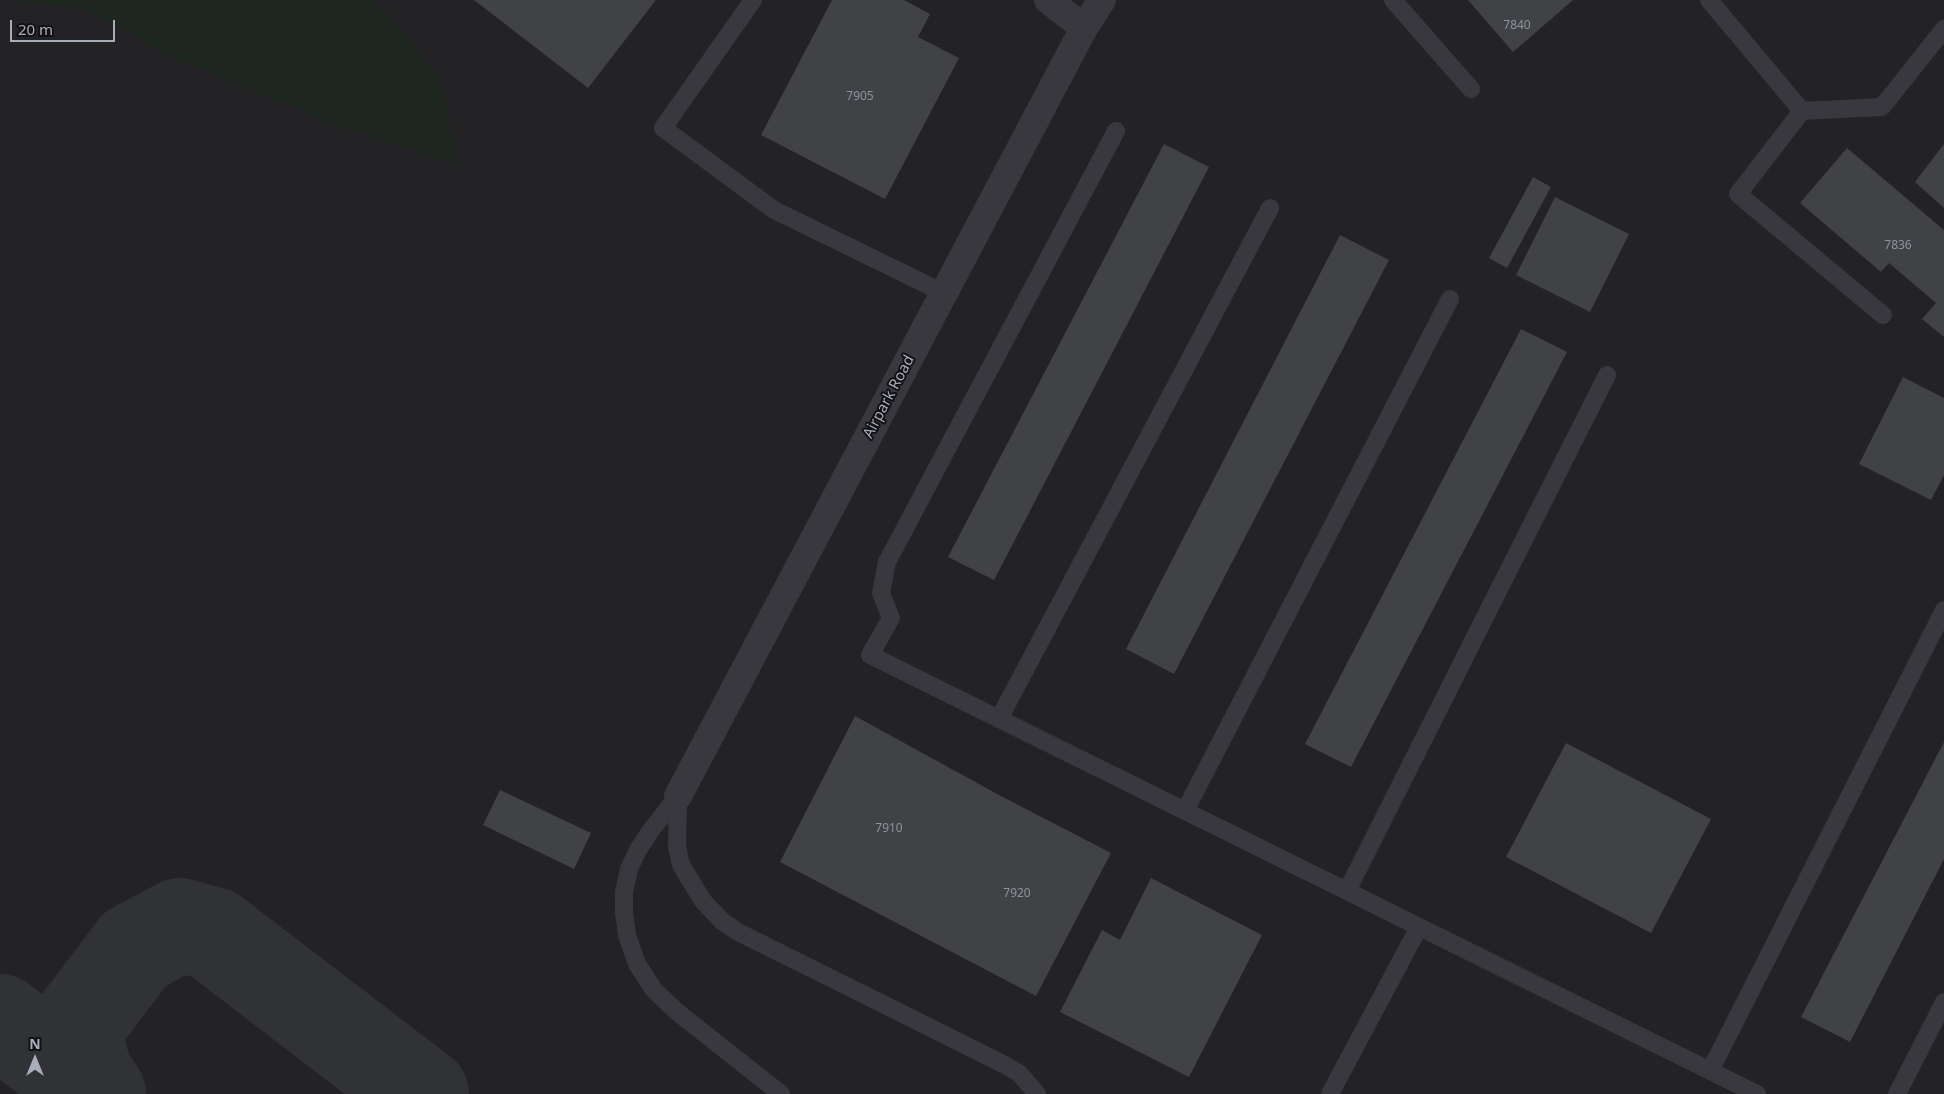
<!DOCTYPE html>
<html>
<head>
<meta charset="utf-8">
<style>
  body { margin:0 }
  #map { position:relative; width:1944px; height:1094px; overflow:hidden; background:#171719; font-family:"Noto Sans",sans-serif }
  canvas { display:block }
  .north { position:absolute; left:10px; top:1034px; width:50px; height:50px; -webkit-text-stroke:4px #121214; paint-order:stroke; rotate:0deg; font-size:14px; font-weight:700; line-height:20px; text-align:center; color:#a8adba }
  .north::after { content:''; display:block; margin:auto; width:18px; height:22px; background:#a8adba; clip-path:polygon(50% 0,100% 100%,50% 72%,0 100%) }
  .scale { position:absolute; left:10px; top:20px; width:105px; height:22px; box-sizing:border-box; border:2px solid #a8adba; border-top:0; padding-left:6px; font-size:15px; line-height:18px; white-space:nowrap; color:#a8adba; -webkit-text-stroke:4px #121214; paint-order:stroke }
</style>
</head>
<body>
<div id="map">
<canvas width="1944" height="1094"></canvas>
<div class="north">N</div>
<div class="scale">20 m</div>
</div>
<script>
const context = document.querySelector('canvas').getContext('2d');
context.lineJoin = 'round';
function fillPath(path, color) {
  context.fillStyle = color;
  context.fill(path, 'evenodd');
}
function toPath(rows) {
  const path = new Path2D();
  for (const r of rows) {
    path.moveTo(r[0], r[1]);
    for (let i = 2; i < r.length; i += 2) path.lineTo(r[i], r[i + 1]);
  }
  return path;
}
function trace(path, color, width, dash) {
  context.strokeStyle = color;
  context.lineWidth = width;
  context.lineCap = dash ? 'butt' : 'round';
  context.setLineDash(dash || []);
  context.stroke(path);
}
function label(font, color, halo, rows, align = 'center') {
  context.font = font + ' "Noto Sans",sans-serif';
  context.lineWidth = 4;
  context.setLineDash([]);
  context.textBaseline = 'middle';
  context.strokeStyle = halo;
  context.fillStyle = color;
  for (const [text, x, y, turn = 0] of rows) {
    context.save();
    context.translate(x, y);
    context.rotate((+turn || 0) * Math.PI / 180);
    context.textAlign = isNaN(turn) ? turn : align;
    if (halo) context.strokeText(text, 0, 0);
    context.fillText(text, 0, 0);
    context.restore();
  }
}
fillPath(toPath([
  [0,0,1944,0,1944,1094,0,1094]
]), '#232326');
fillPath(toPath([
  [9,0,368,0,389,15,440,79,457,165,333,124,168,55,85,9]
]), '#1e2720');
trace(toPath([
  [0,1021,96,1094],
  [99,1094,87,1076,80,1056,78,1038,82,1019,135,949,180,925,213,934,422,1094]
]), '#303236', 94);
fillPath(toPath([
  [474,0,656,0,588,88],
  [832,0,904,0,930,14,918,37,959,58,885,199,761,135],
  [1468,0,1573,0,1513,52],
  [1164,144,1209,167,994,580,948,557],
  [1944,144,1944,208,1915,182],
  [1847,148,1944,230,1944,337,1922,319,1936,303,1889,263,1881,272,1800,203],
  [1533,177,1551,187,1507,268,1489,258],
  [1555,197,1629,234,1590,312,1516,275],
  [1340,235,1389,260,1174,674,1126,649],
  [1521,329,1567,352,1351,767,1305,744],
  [1903,377,1944,398,1944,475,1931,500,1859,464],
  [855,716,999,795,1111,853,1036,996,780,862],
  [1944,742,1944,859,1850,1042,1801,1017],
  [1566,743,1711,819,1651,933,1506,857],
  [500,790,591,833,574,869,483,825],
  [1151,878,1262,935,1189,1077,1060,1012,1102,930,1120,940]
]), '#414246');
trace(toPath([
  [753,0,663,128,774,210,944,293],
  [1393,0,1471,89],
  [1709,0,1802,111,1882,107,1944,29],
  [1802,111,1738,194,1883,315],
  [1116,131,887,562,881,593,891,618,870,655,1757,1094],
  [999,719,1270,208],
  [678,796,677,847,681,865,703,901,722,921,738,932,1003,1064,1019,1073,1037,1094],
  [678,796,651,830,638,850,629,869,624,892,624,912,627,935,637,964,654,990,676,1011,781,1094],
  [1185,811,1450,299],
  [1347,891,1607,375],
  [1710,1071,1944,610],
  [1330,1094,1419,927],
  [1897,1094,1944,1002]
]), '#38383e', 18);
trace(toPath([
  [1048,0,1084,28],
  [678,796,1084,28,1102,0]
]), '#38383e', 28);
label('12px', '#8e929d', null, [
  ["7840",1517,26],
  ["7905",860,97],
  ["7836",1898,246],
  ["7910",889,829],
  ["7920",1017,894]
]);
label('15px', '#a8adba', '#121214', [
  ["Airpark Road",889,397,-62]
]);
</script>
</body>
</html>
